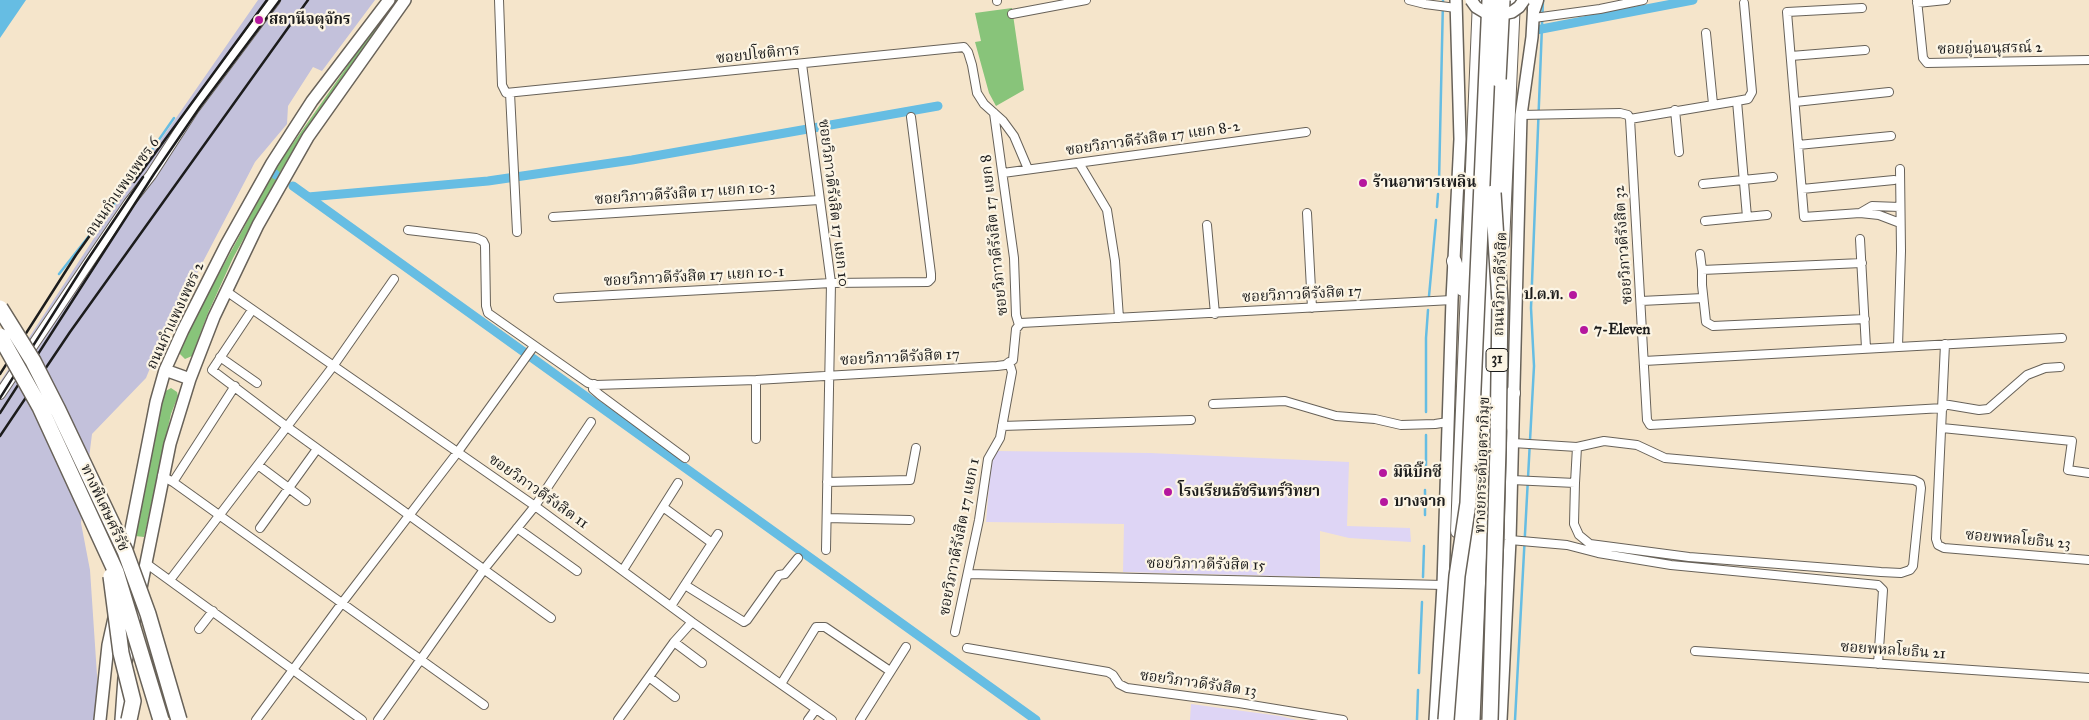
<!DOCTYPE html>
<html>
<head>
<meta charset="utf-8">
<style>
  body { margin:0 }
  canvas { display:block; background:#f5e5cb }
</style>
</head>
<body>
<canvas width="2089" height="720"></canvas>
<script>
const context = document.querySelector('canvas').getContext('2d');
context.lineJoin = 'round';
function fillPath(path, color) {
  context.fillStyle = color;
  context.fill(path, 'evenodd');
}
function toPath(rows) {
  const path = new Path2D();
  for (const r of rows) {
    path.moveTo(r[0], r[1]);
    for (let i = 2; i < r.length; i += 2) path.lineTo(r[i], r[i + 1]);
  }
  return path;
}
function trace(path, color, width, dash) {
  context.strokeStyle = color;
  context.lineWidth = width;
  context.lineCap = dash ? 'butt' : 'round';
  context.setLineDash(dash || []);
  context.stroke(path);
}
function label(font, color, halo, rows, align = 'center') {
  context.font = font + ' "IM FELL Great Primer","Noto Serif Thai",serif';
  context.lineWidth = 4.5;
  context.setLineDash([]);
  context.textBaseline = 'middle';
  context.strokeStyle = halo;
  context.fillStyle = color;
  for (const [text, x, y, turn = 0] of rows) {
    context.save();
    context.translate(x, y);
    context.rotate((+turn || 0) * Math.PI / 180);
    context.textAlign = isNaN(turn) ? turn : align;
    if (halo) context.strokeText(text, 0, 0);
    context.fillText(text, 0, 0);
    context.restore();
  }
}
fillPath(toPath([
  [997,451,1150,453,1349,462,1347,526,1410,528,1411,542,1349,538,1320,531,1320,577,1123,572,1124,524,986,522,991,462],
  [1191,704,1280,716,1297,720,1190,720]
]), '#ded5f5');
fillPath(toPath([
  [258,0,375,0,322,71,313,67,288,106,287,124,255,162,159,346,146,378,92,434,81,523,90,570,100,720,0,720,0,382,117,203]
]), '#c3c1db');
fillPath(toPath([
  [394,0,398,0,309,125,282,169,233,258,208,313,192,356,185,359,179,353,179,348,277,166],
  [1012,8,1024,90,996,106,989,93,975,42,981,41,975,13],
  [171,388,177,392,178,396,171,414,144,537,135,536,161,404,164,392]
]), '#88c47a');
fillPath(toPath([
  [0,0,26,0,0,38]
]), '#66bde3');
trace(toPath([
  [1439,182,1443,0],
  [1437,207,1438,194],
  [59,274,115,203,174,118],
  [1429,296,1436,220],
  [1426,412,1426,338,1428,310],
  [1426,469,1426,435],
  [1425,515,1425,490],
  [1423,577,1424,546],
  [1419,673,1422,602],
  [1417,720,1418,690],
  [1515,720,1534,366,1531,308,1543,0]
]), '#66bde3', 2.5);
trace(toPath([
  [1531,31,1693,0],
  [275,174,276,175],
  [293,186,1036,720],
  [308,197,488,181,632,160,938,106]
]), '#66bde3', 9);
const minor = toPath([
  [499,0,502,85,506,93,964,47,968,52,972,65,977,93,984,104,1003,121,1014,136,1028,169],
  [997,0,997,1],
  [1409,0,1425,4,1456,8],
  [1917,0,1923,58,1927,63,2089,60],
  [1917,3,1946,0],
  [1012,14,1086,0],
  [1534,18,1600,9,1643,0],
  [1706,33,1713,104],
  [1791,56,1865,50],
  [802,64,831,283,826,550],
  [510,93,517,232],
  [1737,101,1748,99,1752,92,1744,3],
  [1795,102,1889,92],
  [1675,110,1679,152],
  [994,113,1014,258,1016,315,1019,325],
  [1521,115,1620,113,1628,115,1630,119,1647,420,1650,425,1943,408],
  [1630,119,1737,101,1747,217],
  [1798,145,1891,136],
  [1079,163,1107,210,1115,261,1119,318],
  [1003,173,1306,132],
  [1703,184,1773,177],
  [1802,189,1894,180],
  [1307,213,1312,308],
  [1860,213,1804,217,1787,12,1862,8],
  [553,217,819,200],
  [1705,221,1767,215],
  [1900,223,1879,215,1860,213,1872,206,1900,207],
  [1207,225,1215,314],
  [408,230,476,238,483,241,485,245,486,306,488,313,588,383,595,385,756,380,997,366,1005,365,1013,360,1016,329,1021,323,1452,300],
  [1860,239,1866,348],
  [1700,254,1702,270],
  [1862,263,1702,270,1702,285,1706,322,1713,326,1865,319],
  [226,291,535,506,692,622,832,720],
  [558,298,831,283,928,282,931,279,931,274,911,117],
  [1641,301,1703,298],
  [252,310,212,370,286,426,551,618],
  [1945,344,1936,539,1938,545,1944,548,2089,560],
  [1898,346,1901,251,1900,169],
  [220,357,257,383],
  [1644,361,2062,338],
  [594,384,593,389,600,395,685,458],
  [1213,404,1285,401,1336,416,1375,419,1401,425,1435,424,1448,422],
  [1943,404,1979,410,1988,409,2027,375,2045,368,2060,367],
  [1002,426,1191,420],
  [1942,428,2072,441,2068,470,2089,473],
  [756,439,756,380],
  [1513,443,1577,447],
  [258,465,306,501],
  [162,476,173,482,484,705],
  [1512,480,1575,483,1577,447,1604,441,1637,445,1665,458,1914,480,1920,483,1921,488,1913,566,1910,570,1901,573,1881,572,1689,557,1590,544,1579,535,1574,524,1575,483],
  [173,482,235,386],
  [827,482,910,480,916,448],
  [663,507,712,543],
  [827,518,910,520],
  [260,528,317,449],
  [517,528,577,571],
  [1510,540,1567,545,1598,553,1671,565,1878,585,1883,590,1878,664],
  [147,564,362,720],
  [623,570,678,483],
  [968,574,1443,585],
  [170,580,334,365,394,279],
  [685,585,744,622,747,620,779,575,785,574,798,558],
  [671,606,718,534],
  [199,629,213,611],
  [955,632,979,520,988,459,1000,438,1012,372,1009,362],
  [674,642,702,663],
  [967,648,1108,672,1113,675,1119,684,1127,688,1239,703,1343,720],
  [1695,651,2089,678],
  [649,677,675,697],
  [781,684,816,627,825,627,890,671],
  [256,720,342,603,457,453,534,346],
  [378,720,485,568,535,506,591,422],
  [618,720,674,642,692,622],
  [808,720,816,709],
  [860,720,906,647]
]);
const tertiary = toPath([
  [0,394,129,203,151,175,193,110,275,0]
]);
const secondary = toPath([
  [165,370,190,379],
  [120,585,156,402,165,370,183,330,226,245,272,163,312,101,389,0],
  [126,662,170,444,190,379,214,317,258,225,308,137,405,0],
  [100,720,108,645,114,618],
  [121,720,124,678],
  [1435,720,1443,585,1452,300,1460,139,1456,0],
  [1501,720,1510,540,1521,115,1532,37,1534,2]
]);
const primary = toPath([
  [1534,9,1537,0]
]);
const trunk = toPath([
  [1502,244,1513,0],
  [1454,261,1463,289],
  [1500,430,1513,393],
  [1458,531,1480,0]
]);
const motorway = toPath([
  [1492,206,1498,79],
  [1461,720,1467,542],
  [1472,720,1491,247]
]);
trace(minor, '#686259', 10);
trace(tertiary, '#686259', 12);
trace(secondary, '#686259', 14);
trace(primary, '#686259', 15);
trace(trunk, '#686259', 16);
trace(motorway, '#686259', 18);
trace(minor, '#fff', 8);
trace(tertiary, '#fff', 10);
trace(secondary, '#fff', 11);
trace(primary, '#fff', 12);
trace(trunk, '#fff', 14);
trace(motorway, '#fff', 15);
trace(toPath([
  [134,182,267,0],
  [0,374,76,255,135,172],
  [0,398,86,262,143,177],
  [0,413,154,174,200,107,280,0],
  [0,436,70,332,308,0]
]), '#1c1c1c', 2.5);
const secondaryBridge = toPath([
  [1471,0,1476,7,1486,13,1498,15,1512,12,1519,7,1524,0]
]);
const motorwayBridge = toPath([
  [1498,79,1502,0],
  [0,308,33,361,58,410,125,551,148,614,179,720],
  [0,336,40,407,116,572,161,720],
  [111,576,121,653,133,701,129,720],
  [1446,720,1457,576,1468,503,1490,0],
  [1490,720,1498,448,1500,302,1493,193]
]);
trace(secondaryBridge, '#686259', 14, []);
trace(motorwayBridge, '#686259', 18, []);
trace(secondaryBridge, '#fff', 11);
trace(motorwayBridge, '#fff', 15);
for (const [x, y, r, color] of [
  [259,20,5,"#b5179e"],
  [1363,183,5,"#b5179e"],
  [1573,295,5,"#b5179e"],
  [1584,330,5,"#b5179e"],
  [1383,473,5,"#b5179e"],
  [1168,492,5,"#b5179e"],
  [1384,502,5,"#b5179e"]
]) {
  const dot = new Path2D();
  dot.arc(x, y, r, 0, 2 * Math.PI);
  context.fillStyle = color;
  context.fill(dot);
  trace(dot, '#fcf5e5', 2);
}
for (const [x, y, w] of [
  [1497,360,22]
]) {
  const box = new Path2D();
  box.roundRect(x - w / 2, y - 11.5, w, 23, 4);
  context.fillStyle = '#fcf5e5';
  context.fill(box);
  trace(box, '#1c1c1c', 1);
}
label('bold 14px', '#1c1c1c', null, [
  ["31",1497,360]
]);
label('bold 15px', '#1c1c1c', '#fcf5e5', [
  ["สถานีจตุจักร",269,20],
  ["ร้านอาหารเพลิน",1373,183],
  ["ป.ต.ท.",1563,295,"right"],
  ["7-Eleven",1594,330],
  ["มินิบิ๊กซี",1393,473],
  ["โรงเรียนธัชรินทร์วิทยา",1178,492],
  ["บางจาก",1394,502]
], 'left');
label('15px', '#1c1c1c', '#fcf5e5', [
  ["ซอยอุ่นอนุสรณ์ 2",1990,49,-1],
  ["ซอยปโชติการ",758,55,-6],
  ["ซอยวิภาวดีรังสิต 17 แยก 8-2",1153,139,-8],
  ["ถนนกำแพงเพชร 6",123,187,-55],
  ["ซอยวิภาวดีรังสิต 17 แยก 10-3",685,194,-4],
  ["ซอยวิภาวดีรังสิต 17 แยก 10",833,203,83],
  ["ซอยวิภาวดีรังสิต 17 แยก 8",995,235,-96],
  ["ซอยวิภาวดีรังสิต 32",1624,245,-94],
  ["ซอยวิภาวดีรังสิต 17 แยก 10-1",694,277,-3],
  ["ถนนวิภาวดีรังสิต",1501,284,-88],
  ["ซอยวิภาวดีรังสิต 17",1302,295,-3],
  ["ถนนกำแพงเพชร 2",176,316,-65],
  ["ซอยวิภาวดีรังสิต 17",900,358,-3],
  ["ทางยกระดับอุตราภิมุข",1483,465,-88],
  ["ซอยวิภาวดีรังสิต 11",538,492,35],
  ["ทางพิเศษศรีรัช",104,508,65],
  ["ซอยวิภาวดีรังสิต 17 แยก 1",960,537,-79],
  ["ซอยพหลโยธิน 23",2018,540,5],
  ["ซอยวิภาวดีรังสิต 15",1206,565,1],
  ["ซอยพหลโยธิน 21",1893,651,4],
  ["ซอยวิภาวดีรังสิต 13",1198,684,8]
]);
</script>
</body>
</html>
